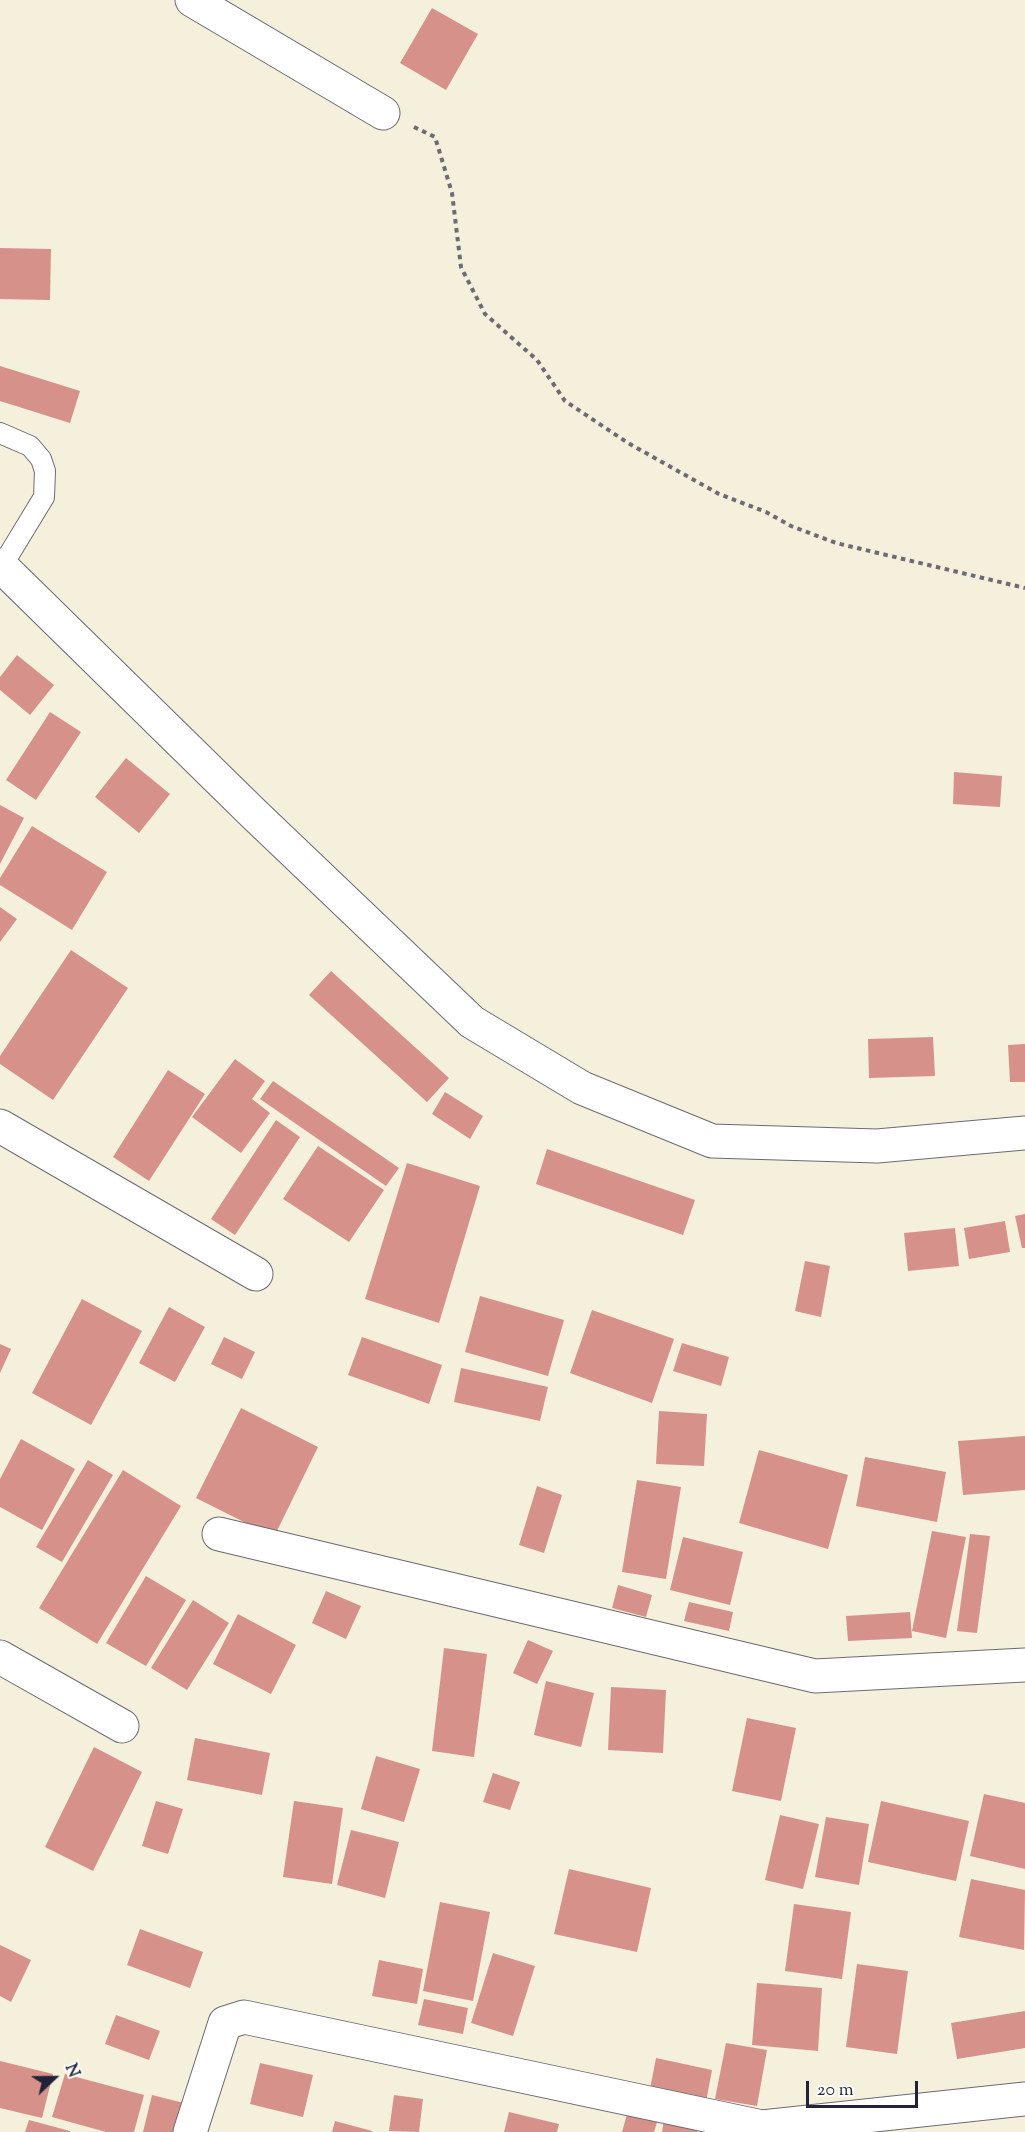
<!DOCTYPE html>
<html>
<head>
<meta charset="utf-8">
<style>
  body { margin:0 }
  #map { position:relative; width:1025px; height:2132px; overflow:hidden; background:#f4f0dc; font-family:"Sorts Mill Goudy",serif }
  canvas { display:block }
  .north { position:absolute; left:24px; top:2048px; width:60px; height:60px; -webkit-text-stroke:4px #fdfcf7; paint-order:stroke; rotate:68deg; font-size:16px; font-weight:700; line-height:24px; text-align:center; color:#22223b }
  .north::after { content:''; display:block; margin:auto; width:21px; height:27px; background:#22223b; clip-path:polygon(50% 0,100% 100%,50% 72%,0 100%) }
  .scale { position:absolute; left:806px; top:2081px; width:112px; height:27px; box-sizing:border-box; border:3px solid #22223b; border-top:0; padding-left:8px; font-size:18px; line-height:21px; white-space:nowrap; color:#22223b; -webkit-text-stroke:4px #fdfcf7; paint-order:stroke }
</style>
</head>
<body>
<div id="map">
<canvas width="1025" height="2132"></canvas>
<div class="north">N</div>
<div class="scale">20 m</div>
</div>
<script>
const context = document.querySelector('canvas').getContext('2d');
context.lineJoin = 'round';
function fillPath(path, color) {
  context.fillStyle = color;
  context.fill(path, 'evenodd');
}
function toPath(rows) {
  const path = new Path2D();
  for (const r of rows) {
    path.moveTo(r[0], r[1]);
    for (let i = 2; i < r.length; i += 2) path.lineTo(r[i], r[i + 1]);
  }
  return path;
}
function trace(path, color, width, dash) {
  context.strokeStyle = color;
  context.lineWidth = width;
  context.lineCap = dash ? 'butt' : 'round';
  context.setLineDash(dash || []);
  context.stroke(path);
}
fillPath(toPath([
  [432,8,478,34,446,90,400,63],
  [0,248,51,249,50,300,0,299],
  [0,366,80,391,70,423,0,401],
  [17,655,54,685,30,715,0,690,0,677],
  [50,712,81,732,36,800,6,780],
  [126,758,170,794,139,833,95,797],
  [954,772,1002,776,1000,807,953,804],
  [0,805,24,818,0,864],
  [32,826,107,872,72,930,0,885,0,878],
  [0,907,17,919,0,942],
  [71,950,128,988,53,1100,0,1064,0,1056],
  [331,971,449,1078,427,1102,309,995],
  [933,1037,935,1076,869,1078,868,1039],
  [1025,1044,1025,1082,1010,1082,1008,1045],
  [235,1059,265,1081,252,1099,270,1113,241,1153,192,1117],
  [168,1070,205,1094,149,1181,113,1157],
  [273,1081,399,1168,386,1186,260,1099],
  [445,1092,483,1116,470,1139,432,1114],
  [276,1120,300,1137,235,1235,211,1219],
  [318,1146,384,1190,349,1242,283,1199],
  [547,1149,695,1200,683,1235,536,1184],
  [407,1163,480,1186,439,1323,365,1299],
  [1025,1214,1025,1248,1022,1248,1015,1216],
  [1005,1221,1010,1252,969,1259,964,1228],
  [955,1228,959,1266,908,1271,904,1233],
  [805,1261,830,1266,821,1317,795,1311],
  [480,1296,564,1320,548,1376,465,1352],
  [82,1299,142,1331,91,1425,32,1393],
  [169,1307,205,1327,175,1382,139,1363],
  [592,1310,674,1339,652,1403,570,1373],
  [224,1337,255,1352,242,1379,211,1364],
  [362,1337,442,1365,429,1404,348,1375],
  [682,1343,729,1357,721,1386,673,1371],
  [0,1344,11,1349,0,1373],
  [461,1368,548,1387,540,1421,454,1402],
  [241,1408,318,1447,274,1537,196,1498],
  [659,1411,707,1414,704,1466,656,1464],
  [1025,1436,1025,1490,963,1495,958,1441],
  [21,1439,75,1469,42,1530,0,1507,0,1479],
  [759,1450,848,1475,828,1549,739,1523],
  [865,1457,946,1472,937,1522,856,1506],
  [88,1460,113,1475,62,1562,36,1547],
  [123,1470,181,1506,97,1644,39,1608],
  [637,1480,681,1487,666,1579,622,1572],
  [537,1486,562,1495,544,1553,519,1545],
  [932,1531,966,1537,946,1638,912,1631],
  [970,1534,990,1536,977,1633,957,1631],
  [683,1537,743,1552,730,1605,670,1590],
  [146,1576,186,1600,146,1666,106,1643],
  [618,1585,652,1595,646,1617,612,1608],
  [326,1591,361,1606,346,1639,312,1623],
  [193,1600,229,1623,187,1690,151,1668],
  [689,1602,733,1612,729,1631,684,1621],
  [910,1612,912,1638,848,1641,846,1616],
  [238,1614,296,1645,271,1694,213,1664],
  [528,1640,553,1651,537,1684,513,1673],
  [444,1648,487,1654,474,1757,432,1751],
  [546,1681,594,1693,581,1747,534,1735],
  [611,1687,666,1690,663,1753,608,1750],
  [747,1718,796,1728,781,1801,732,1791],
  [195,1738,270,1753,262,1795,187,1780],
  [94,1747,142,1772,93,1871,45,1847],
  [376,1756,420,1769,404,1822,361,1809],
  [493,1773,520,1782,510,1810,483,1802],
  [984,1794,1025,1803,1025,1869,970,1856],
  [156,1801,183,1809,168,1854,142,1846],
  [294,1801,343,1808,332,1884,283,1877],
  [881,1801,969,1821,956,1881,868,1862],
  [780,1815,819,1824,803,1889,765,1880],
  [826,1817,869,1824,859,1885,815,1877],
  [351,1830,399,1842,385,1898,337,1885],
  [569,1869,651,1888,637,1952,554,1934],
  [971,1879,1025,1890,1024,1950,959,1937],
  [440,1902,490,1912,473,2001,423,1991],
  [794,1904,851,1912,842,1979,785,1971],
  [140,1929,203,1952,190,1988,127,1965],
  [0,1945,31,1960,11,2002,0,1996],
  [493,1953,535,1966,513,2036,471,2023],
  [379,1960,423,1969,417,2004,372,1996],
  [857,1964,908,1971,897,2054,846,2047],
  [757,1983,822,1988,818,2051,752,2045],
  [424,1999,468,2008,463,2034,418,2025],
  [1025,2011,1025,2048,957,2059,951,2023],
  [116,2015,160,2031,149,2060,105,2044],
  [726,2043,767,2050,757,2106,715,2099],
  [656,2058,712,2070,706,2102,650,2089],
  [0,2061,53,2074,42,2118,0,2108],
  [260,2063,313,2075,303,2117,250,2104],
  [65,2074,144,2095,134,2132,106,2132,52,2117],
  [152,2095,192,2105,185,2132,143,2132],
  [394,2095,423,2099,419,2132,389,2131],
  [628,2111,658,2119,654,2132,622,2132],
  [509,2112,559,2124,557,2132,504,2132],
  [29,2120,70,2131,70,2132,25,2132],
  [664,2120,698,2123,697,2132,662,2132],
  [335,2121,372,2131,372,2132,332,2132]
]), '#d6928a');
const lane = toPath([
  [0,433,30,446,41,459,45,471,44,497,2,566]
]);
const street = toPath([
  [192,0,383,113],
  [0,565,254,814,472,1022,582,1088,712,1141,877,1146,1025,1133],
  [0,1126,256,1274],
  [219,1534,815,1676,1025,1665],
  [0,1657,122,1726],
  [190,2132,225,2023,244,2017,762,2127,1025,2099]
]);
trace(lane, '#6c6a73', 22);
trace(street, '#6c6a73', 35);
trace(toPath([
  [414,127,435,137,452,193,461,267,485,314,537,360,565,401,628,443,719,494,766,512,791,526,836,543,1025,588]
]), '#6c6a73', 4, [4.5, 4.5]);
trace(lane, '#fff', 20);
trace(street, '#fff', 33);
</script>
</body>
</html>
